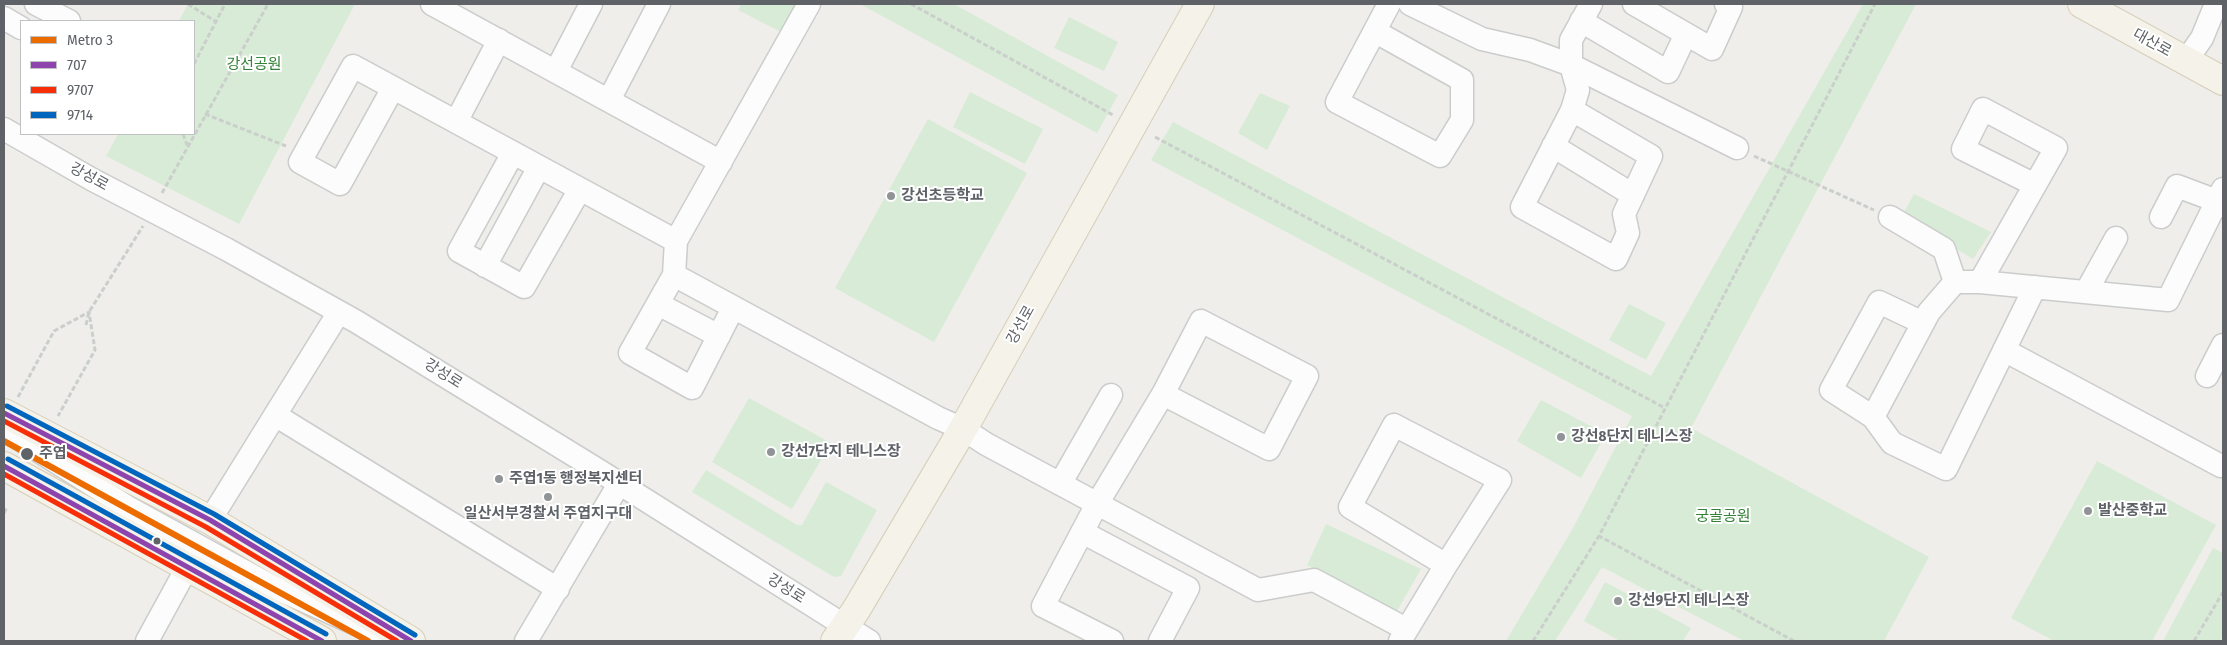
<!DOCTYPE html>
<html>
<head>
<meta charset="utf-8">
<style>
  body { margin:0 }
  #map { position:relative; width:2227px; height:645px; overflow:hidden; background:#efeeea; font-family:"Fira Sans Condensed",sans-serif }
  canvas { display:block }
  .frame { position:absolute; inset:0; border:5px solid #5f6368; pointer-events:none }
  .legend { position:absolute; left:20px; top:20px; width:175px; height:115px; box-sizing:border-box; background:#fff; border:1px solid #bfc1c3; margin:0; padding:6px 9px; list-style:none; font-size:15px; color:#5f6368 }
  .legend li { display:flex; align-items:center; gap:10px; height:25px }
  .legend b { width:25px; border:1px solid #bfc1c3 }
</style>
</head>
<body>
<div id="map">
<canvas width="2227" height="645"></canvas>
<div class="frame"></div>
<ul class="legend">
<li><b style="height:6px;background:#ed6c00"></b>Metro 3</li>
<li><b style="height:6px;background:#8e44ad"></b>707</li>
<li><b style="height:6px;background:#f72f08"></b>9707</li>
<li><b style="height:6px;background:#0065bd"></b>9714</li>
</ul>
</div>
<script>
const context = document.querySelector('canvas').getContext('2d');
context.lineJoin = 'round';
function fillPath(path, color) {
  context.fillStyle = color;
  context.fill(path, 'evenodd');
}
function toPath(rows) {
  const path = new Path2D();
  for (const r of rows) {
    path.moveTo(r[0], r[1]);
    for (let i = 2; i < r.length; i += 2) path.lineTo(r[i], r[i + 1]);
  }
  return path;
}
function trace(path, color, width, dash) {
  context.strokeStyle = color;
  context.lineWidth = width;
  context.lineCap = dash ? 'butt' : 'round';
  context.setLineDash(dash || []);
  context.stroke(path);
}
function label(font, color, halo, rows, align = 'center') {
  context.font = font + ' "Fira Sans Condensed","Noto Sans KR",sans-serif';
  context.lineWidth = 4;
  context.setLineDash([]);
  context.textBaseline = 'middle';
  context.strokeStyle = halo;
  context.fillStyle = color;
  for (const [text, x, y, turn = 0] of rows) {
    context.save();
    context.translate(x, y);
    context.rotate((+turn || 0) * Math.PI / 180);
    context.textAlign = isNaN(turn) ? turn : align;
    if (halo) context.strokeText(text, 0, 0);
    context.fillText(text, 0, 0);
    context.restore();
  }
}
fillPath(toPath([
  [188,4,355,4,239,224,106,156,118,134,194,134,194,21,179,21],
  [741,4,803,4,787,35,738,10],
  [860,4,954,4,1118,95,1097,133],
  [1863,4,1916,4,1691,428,1929,557,1884,641,1744,641,1602,567,1555,641,1506,641,1573,528,1632,416,1151,160,1173,122,1651,376],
  [1069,17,1118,42,1104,71,1054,48],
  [970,92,1043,129,1025,164,953,127],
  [1260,93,1290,106,1267,150,1238,133],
  [928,119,1027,173,934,342,835,288],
  [1914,194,1991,232,1973,259,1902,216],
  [1629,304,1666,323,1646,360,1609,340],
  [749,398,831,443,792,509,712,462],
  [1541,400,1606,434,1581,478,1517,441],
  [2097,461,2216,525,2152,641,2054,641,2011,618],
  [706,470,797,525,802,525,826,482,877,510,841,576,834,577,692,492],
  [1326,524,1421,569,1397,611,1307,565],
  [2213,548,2223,553,2223,636,2220,641,2163,641],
  [1605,582,1691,628,1683,641,1620,641,1584,621]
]), '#d8ebd6');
const minor = toPath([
  [36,4,69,21],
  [432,4,721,162],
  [809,4,676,241,674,275,938,418,963,429,986,444,1258,590,1314,580,1406,629],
  [1410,4,1482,39,1530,50,1571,65,1737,148],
  [1634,4,1686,34],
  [4,18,21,28],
  [1581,21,1668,72,1686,34,1712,49,1731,7,1726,4],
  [1376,32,1462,80,1462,120,1440,156,1337,102,1389,4],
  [2186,61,2202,38,2216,4],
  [556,71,591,4],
  [393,88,340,184,300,162,353,66,676,241],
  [609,100,659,4],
  [1572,110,1651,156,1624,214,1628,233,1616,259,1522,207,1572,110,1578,90,1571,65,1571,40,1591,4],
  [456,122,499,40],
  [4,129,93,180,226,249,357,322,598,470,869,641],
  [1553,146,1633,195],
  [513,153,459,251,524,287,580,189],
  [1890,217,1944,249,1955,282],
  [2161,217,2177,186,2217,201,2223,206],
  [485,266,539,167],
  [674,275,630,353,692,388,733,308],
  [1980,282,2056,148,1983,109,1963,149,2035,185],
  [2035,287,1946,469,1892,443,1873,417,1929,312,1955,282,1980,282,2168,300,2223,189],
  [2086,292,2116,238],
  [658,304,719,336],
  [1201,321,1307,376,1269,449,1163,394,1201,321],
  [2004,350,2221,466],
  [2207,376,2223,345],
  [275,415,558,589],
  [1873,417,1831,390,1879,302,1923,323],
  [1394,425,1500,480,1446,565,1350,507,1394,425],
  [4,429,129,508,271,586,383,636],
  [1060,484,1111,395],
  [210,520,339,312],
  [1082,532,1188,588,1160,641],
  [147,641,188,566],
  [526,641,619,484],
  [1112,641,1043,606,1097,504,1163,394],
  [1400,641,1446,565]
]);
const major = toPath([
  [2082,4,2223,81],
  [4,413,210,520,411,641],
  [4,466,322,641],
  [835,641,856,610,963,429,1200,4]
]);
trace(minor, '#cbcccc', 25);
trace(major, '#d7ceb8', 30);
trace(toPath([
  [188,4,215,21],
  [911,4,1113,115],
  [194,64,225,4],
  [205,114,286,146],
  [183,134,187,145],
  [1155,137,1665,408],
  [1754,156,1874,210],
  [162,193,268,4],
  [86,325,89,312,143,226],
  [18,397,54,331,89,312,95,350,58,416],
  [4,513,7,507],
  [1533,641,1599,536],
  [1794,641,1599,536,1875,4],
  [2194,641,2223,592]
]), '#cacfcc', 3, [5, 2.5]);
trace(minor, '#fdfcfc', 22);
trace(major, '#f4f2e9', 28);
trace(toPath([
  [4,413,210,520,411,641],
  [4,466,322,641]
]), '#8e44ad', 5);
trace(toPath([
  [4,421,206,527,397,641],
  [4,474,307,641]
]), '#f72f08', 5);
trace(toPath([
  [7,406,214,514,415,635],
  [8,459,326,634]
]), '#0065bd', 5);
trace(toPath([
  [4,441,368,641]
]), '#ed6c00', 6);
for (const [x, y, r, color] of [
  [891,196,5,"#919496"],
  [1561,437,5,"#919496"],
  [771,452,5,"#919496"],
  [27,454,7,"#5f6368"],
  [499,479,5,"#919496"],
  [548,497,5,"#919496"],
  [2088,511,5,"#919496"],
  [157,541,4.5,"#5f6368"],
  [1618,601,5,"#919496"]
]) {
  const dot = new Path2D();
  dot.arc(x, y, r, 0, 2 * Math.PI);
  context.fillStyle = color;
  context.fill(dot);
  trace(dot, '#fff', 2);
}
label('15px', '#5f6368', '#fff', [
  ["대산로",2152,43,29],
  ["강성로",89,177,29],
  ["강선로",1021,325,-61],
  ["강성로",443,374,32],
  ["강성로",786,589,32]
]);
label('15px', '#348238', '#fff', [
  ["강선공원",254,65],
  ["궁골공원",1723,517]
]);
label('bold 15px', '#5f6368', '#fff', [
  ["강선초등학교",901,196],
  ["강선8단지 테니스장",1571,437],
  ["강선7단지 테니스장",781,452],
  ["주엽1동 행정복지센터",509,479],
  ["발산중학교",2098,511],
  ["일산서부경찰서 주엽지구대",548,514,"center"],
  ["강선9단지 테니스장",1628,601]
], 'left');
label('bold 15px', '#5f6368', '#fff', [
  ["주엽",39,454]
], 'left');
</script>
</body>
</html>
